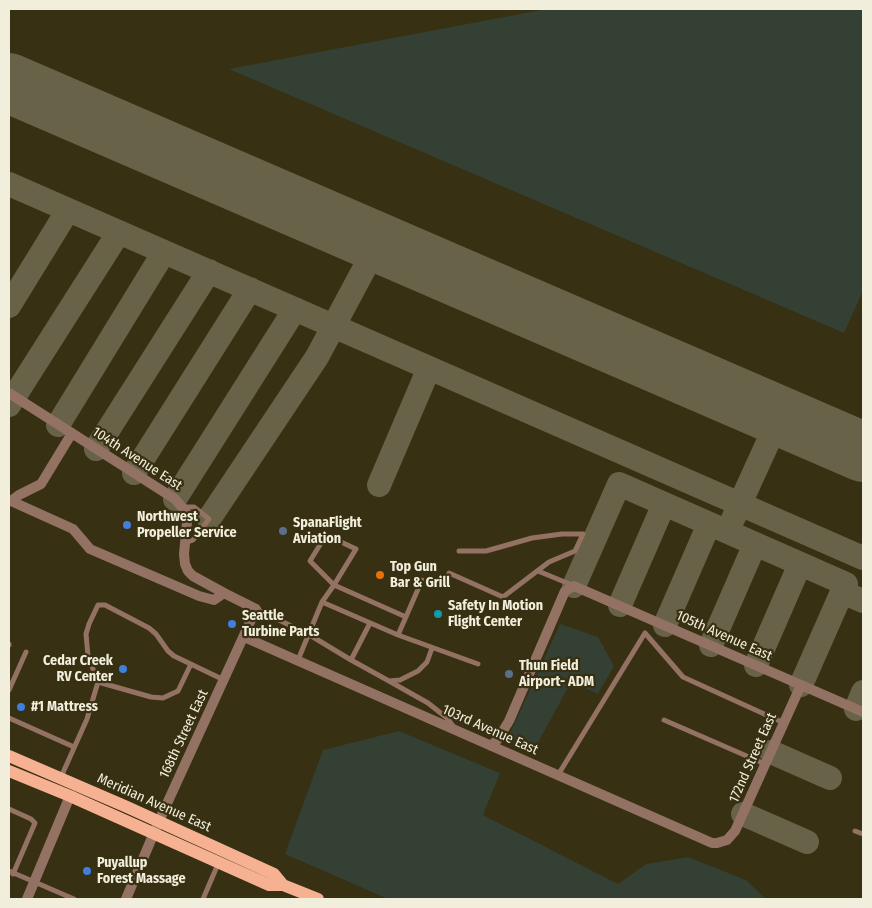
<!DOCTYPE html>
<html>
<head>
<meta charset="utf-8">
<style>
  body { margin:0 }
  #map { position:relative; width:872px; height:908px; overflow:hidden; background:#373012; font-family:"Fira Sans Condensed",sans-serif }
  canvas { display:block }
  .frame { position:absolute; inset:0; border:10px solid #f2eedc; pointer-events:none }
</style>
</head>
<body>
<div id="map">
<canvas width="872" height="908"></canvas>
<div class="frame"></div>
</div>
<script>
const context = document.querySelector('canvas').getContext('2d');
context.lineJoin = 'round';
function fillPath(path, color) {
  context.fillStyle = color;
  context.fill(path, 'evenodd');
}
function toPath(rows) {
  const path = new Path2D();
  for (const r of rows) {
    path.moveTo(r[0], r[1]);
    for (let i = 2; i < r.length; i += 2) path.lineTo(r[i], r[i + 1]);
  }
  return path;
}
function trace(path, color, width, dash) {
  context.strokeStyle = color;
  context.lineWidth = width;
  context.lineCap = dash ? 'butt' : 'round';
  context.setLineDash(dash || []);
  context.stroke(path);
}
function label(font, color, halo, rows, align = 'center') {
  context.font = font + ' "Fira Sans Condensed",sans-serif';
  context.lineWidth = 4.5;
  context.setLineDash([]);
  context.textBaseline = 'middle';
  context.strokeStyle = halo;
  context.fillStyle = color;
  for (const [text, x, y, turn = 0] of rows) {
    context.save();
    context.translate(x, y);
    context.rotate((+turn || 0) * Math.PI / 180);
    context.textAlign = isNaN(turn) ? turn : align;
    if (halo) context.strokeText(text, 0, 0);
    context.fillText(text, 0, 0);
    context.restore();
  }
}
fillPath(toPath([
  [540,9,863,9,863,291,844,333,229,69,541,10],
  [560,624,598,637,614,666,598,694,571,682,533,752,507,740],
  [399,731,500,773,483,815,618,884,646,864,688,857,746,880,766,899,388,899,285,854,323,750]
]), '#334033');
trace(toPath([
  [9,184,863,558],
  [9,306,68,210],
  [9,405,119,232],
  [58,425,164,252],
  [96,449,209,271],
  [134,473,250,289],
  [379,485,429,368],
  [175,499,295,309],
  [209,519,317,357,378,243],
  [733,519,780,416],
  [574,586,619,484,846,584,842,592,863,601],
  [620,605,664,504],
  [665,625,709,524],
  [711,645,755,544],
  [756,665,800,564],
  [801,685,842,592],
  [856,709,863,692],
  [771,752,830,778],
  [743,814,807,842]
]), '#686248', 24);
trace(toPath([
  [9,83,863,452]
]), '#686248', 60);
trace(toPath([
  [184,507,194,507,209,519,193,540,185,543],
  [538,571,572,585],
  [449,573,503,597,549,562,575,551,583,534,562,534,532,538,486,551,459,551],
  [322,602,398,635,478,664],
  [256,609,308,634,351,660,370,623],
  [398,635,422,580],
  [9,645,9,644],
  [298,660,322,602,334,585,310,561,326,535,356,549,334,585,406,617],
  [351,660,389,681,400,680,418,671,427,662,432,648],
  [389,681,428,703,447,718,453,726],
  [98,682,151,697,163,698,178,691,191,664],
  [9,690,26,652],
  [9,718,74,747],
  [664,720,765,764],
  [558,775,645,633,683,677,784,723],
  [61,777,87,719,98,682,88,656,86,634,89,624,98,605,105,605,149,628,156,634,168,651,174,656,224,680],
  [9,809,31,819,35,823,13,874],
  [855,831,863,834],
  [9,871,74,899],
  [203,899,218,864]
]), '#937263', 5);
trace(toPath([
  [9,393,175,499,186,512,187,522,184,554,185,564,188,571,193,576,224,593],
  [72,433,41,484,19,495,11,501,73,529,90,549,199,596,214,600,224,593,256,609,159,821],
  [244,637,712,843,717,843,727,840,735,831,801,685],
  [491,746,498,739,509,721,565,591,574,586,863,712],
  [27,899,70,796]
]), '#937263', 10);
trace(toPath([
  [126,899,159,821]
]), '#937263', 10);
trace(toPath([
  [9,756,127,807,274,874,283,885],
  [9,771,70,796,269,885,283,885,318,899]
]), '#f6b193', 12);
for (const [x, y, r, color] of [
  [127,525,5,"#3f7fe0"],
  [283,531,5,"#5c6f8a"],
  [380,575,5,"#e8710a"],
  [438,614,5,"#0f9aa8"],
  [232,624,5,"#3f7fe0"],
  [123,669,5,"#3f7fe0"],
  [509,674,5,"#5c6f8a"],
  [21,707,5,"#3f7fe0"],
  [87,871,5,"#3f7fe0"]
]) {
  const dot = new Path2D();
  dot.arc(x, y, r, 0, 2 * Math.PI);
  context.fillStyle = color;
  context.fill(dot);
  trace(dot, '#373012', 2);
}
label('14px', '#f2eedc', '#373012', [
  ["104th Avenue East",137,459,33],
  ["105th Avenue East",724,636,24],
  ["103rd Avenue East",490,730,24],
  ["168th Street East",184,734,-65],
  ["172nd Street East",753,758,-66],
  ["Meridian Avenue East",154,803,24]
]);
label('bold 14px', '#f2eedc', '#373012', [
  ["Northwest",137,517],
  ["Propeller Service",137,533],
  ["SpanaFlight",293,523],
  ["Aviation",293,539],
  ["Top Gun",390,567],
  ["Bar & Grill",390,583],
  ["Safety In Motion",448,606],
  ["Flight Center",448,622],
  ["Seattle",242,616],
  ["Turbine Parts",242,632],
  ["Cedar Creek",113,661,"right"],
  ["RV Center",113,677,"right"],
  ["Thun Field",519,666],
  ["Airport- ADM",519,682],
  ["#1 Mattress",31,707],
  ["Puyallup",97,863],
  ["Forest Massage",97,879]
], 'left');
</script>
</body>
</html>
